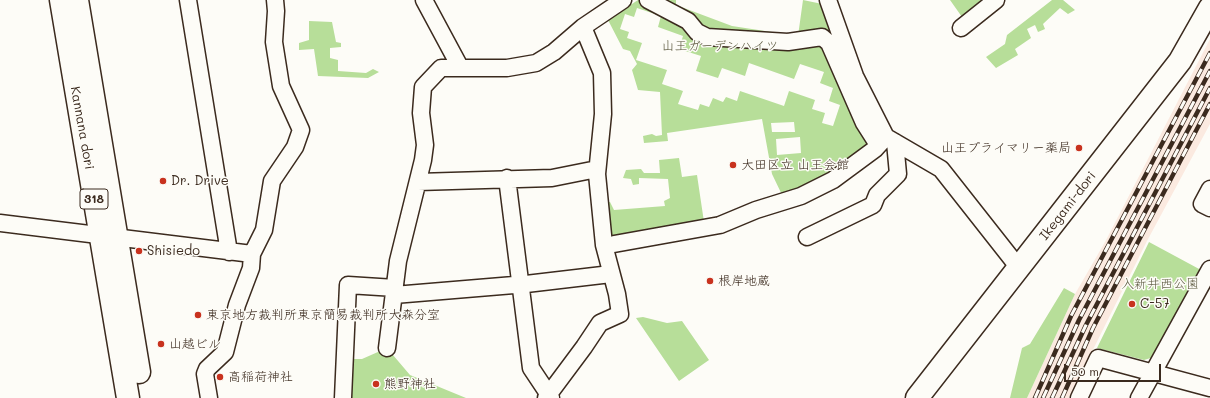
<!DOCTYPE html>
<html>
<head>
<meta charset="utf-8">
<style>
  body { margin:0 }
  #map { position:relative; width:1210px; height:398px; overflow:hidden; background:#fdfcf7; font-family:Mali,sans-serif }
  canvas { display:block }
  .scale { position:absolute; left:1064px; top:364px; width:97px; height:18px; box-sizing:border-box; border:2px solid #3b2a1e; border-top:0; padding-left:5px; font-size:12px; line-height:14px; white-space:nowrap; color:#3b2a1e; -webkit-text-stroke:3px #fdfcf7; paint-order:stroke }
</style>
</head>
<body>
<div id="map">
<canvas width="1210" height="398"></canvas>
<div class="scale">50 m</div>
</div>
<script>
const context = document.querySelector('canvas').getContext('2d');
context.lineJoin = 'round';
function fillPath(path, color) {
  context.fillStyle = color;
  context.fill(path, 'evenodd');
}
function toPath(rows) {
  const path = new Path2D();
  for (const r of rows) {
    path.moveTo(r[0], r[1]);
    for (let i = 2; i < r.length; i += 2) path.lineTo(r[i], r[i + 1]);
  }
  return path;
}
function trace(path, color, width, dash) {
  context.strokeStyle = color;
  context.lineWidth = width;
  context.lineCap = dash ? 'butt' : 'round';
  context.setLineDash(dash || []);
  context.stroke(path);
}
function label(font, color, halo, rows, align = 'center') {
  context.font = font + ' Mali,"Klee One",sans-serif';
  context.lineWidth = 3;
  context.setLineDash([]);
  context.textBaseline = 'middle';
  context.strokeStyle = halo;
  context.fillStyle = color;
  for (const [text, x, y, turn = 0] of rows) {
    context.save();
    context.translate(x, y);
    context.rotate((+turn || 0) * Math.PI / 180);
    context.textAlign = isNaN(turn) ? turn : align;
    if (halo) context.strokeText(text, 0, 0);
    context.fillText(text, 0, 0);
    context.restore();
  }
}
fillPath(toPath([
  [1210,39,1210,124,1147,241,1069,398,1027,398,1075,294,1105,242]
]), '#fbeae0');
fillPath(toPath([
  [638,0,676,0,676,5,732,26,798,36,803,0,827,5,874,146,831,179,784,199,772,174,762,119,667,133,668,141,644,143,643,136,652,134,656,136,662,135,660,92,638,90,632,70,637,64,630,51,623,49,608,20],
  [637,8,661,16,658,27,683,36,679,49,701,56,696,71,718,78,722,68,745,76,749,63,794,79,800,64,824,72,820,83,833,88,829,101,840,105,833,126,822,123,825,113,812,109,815,100,789,91,784,106,740,91,737,101,726,97,723,102,713,98,709,107,700,104,698,110,678,104,683,91,662,84,667,70,636,60,642,43,627,38,629,32,620,29,625,14,634,17],
  [794,122,795,132,772,132,771,123],
  [800,137,801,153,777,155,776,139],
  [950,0,986,0,962,17],
  [1052,0,1063,0,1075,10,1068,14,1060,8,1043,24,1045,29,1038,32,1035,25,1027,29,1031,38,1015,49,1018,55,996,68,986,57,1005,44,1007,35],
  [309,21,332,22,336,42,341,43,341,47,330,48,330,58,338,60,338,71,366,73,373,69,379,72,368,78,318,76,314,49,299,50,299,43,309,40],
  [679,158,682,177,697,175,704,222,603,239,601,202,610,202,614,210,665,206,664,201,670,198,668,179,639,178,639,184,633,185,631,179,623,178,626,170,641,169,644,173,660,173,659,160],
  [1149,242,1201,270,1154,357,1144,360,1097,348],
  [1064,288,1075,294,1027,398,1010,398,1022,348,1030,344],
  [643,317,667,323,682,321,709,360,679,381,636,318],
  [387,348,410,375,466,398,348,398,348,359,362,359]
]), '#b7de99');
const street = toPath([
  [188,0,229,252],
  [424,0,460,67],
  [648,0,688,21,697,32,707,37,788,42,822,37,829,43,864,123,878,145],
  [828,0,855,76,886,137,941,169,1019,268],
  [961,28,996,0],
  [507,178,531,368,551,398],
  [418,182,552,178,597,169],
  [1210,189,1202,204,1210,208],
  [0,223,252,254],
  [807,237,873,205,877,195,898,174,895,142],
  [614,244,720,225,756,210,801,196,833,180,875,149,885,138],
  [394,295,526,284,611,274],
  [387,348,398,261,423,160,425,145,421,113,423,87,441,68,507,68,536,63,554,52,583,27,623,0],
  [209,398,205,374,207,369,225,352,237,305,251,268,252,254,264,230,272,181,295,147,301,130,281,86,274,42,276,11,275,0],
  [343,398,348,285,395,288],
  [546,398,584,347,600,323,620,314,617,294,604,245,597,174,603,114,602,73,583,27],
  [1079,398,1098,358,1210,388],
  [1139,398,1210,269]
]);
const secondary = toPath([
  [917,398,1180,61,1210,8]
]);
const primary = toPath([
  [61,0,128,398],
  [77,0,139,372]
]);
trace(street, '#3b2a1e', 19);
trace(secondary, '#3b2a1e', 25);
trace(primary, '#3b2a1e', 25);
trace(street, '#fdfcf7', 16);
trace(secondary, '#fdfcf7', 22);
trace(primary, '#fdfcf7', 22);
const rail = toPath([
  [1035,398,1071,316,1210,53],
  [1043,398,1079,320,1210,71],
  [1052,398,1086,325,1210,88],
  [1062,398,1093,328,1210,104]
]);
trace(rail, '#3b2a1e', 4.5);
trace(rail, '#fdfcf7', 3, [9]);
for (const [x, y, r, color] of [
  [1079,148,4,"#c8321e"],
  [733,165,4,"#c8321e"],
  [163,181,4,"#c8321e"],
  [139,251,4,"#c8321e"],
  [710,281,4,"#c8321e"],
  [1132,304,4,"#c8321e"],
  [198,315,4,"#c8321e"],
  [161,344,4,"#c8321e"],
  [220,377,4,"#c8321e"],
  [376,384,4,"#c8321e"]
]) {
  const dot = new Path2D();
  dot.arc(x, y, r, 0, 2 * Math.PI);
  context.fillStyle = color;
  context.fill(dot);
  trace(dot, '#fdfcf7', 1.5);
}
for (const [x, y, w] of [
  [94,199,28]
]) {
  const box = new Path2D();
  box.roundRect(x - w / 2, y - 10, w, 20, 3);
  context.fillStyle = '#fdfcf7';
  context.fill(box);
  trace(box, '#3b2a1e', 1);
}
label('bold 12px', '#3b2a1e', null, [
  ["318",94,199]
]);
label('13px', '#5a573d', '#fdfcf7', [
  ["山王ガーデンハイツ",720,46],
  ["入新井西公園",1160,284]
]);
label('13px', '#3b2a1e', '#fdfcf7', [
  ["Kannana dori",82,128,80],
  ["Ikegami-dori",1068,206,-52]
]);
label('13px', '#3b2a1e', '#fdfcf7', [
  ["山王プライマリー薬局",1071,148,"right"],
  ["大田区立 山王会館",741,165],
  ["Dr. Drive",171,181],
  ["Shisiedo",147,251],
  ["根岸地蔵",718,281],
  ["C-57",1140,304],
  ["東京地方裁判所東京簡易裁判所大森分室",206,315],
  ["山越ビル",169,344],
  ["高稲荷神社",228,377],
  ["熊野神社",384,384]
], 'left');
</script>
</body>
</html>
